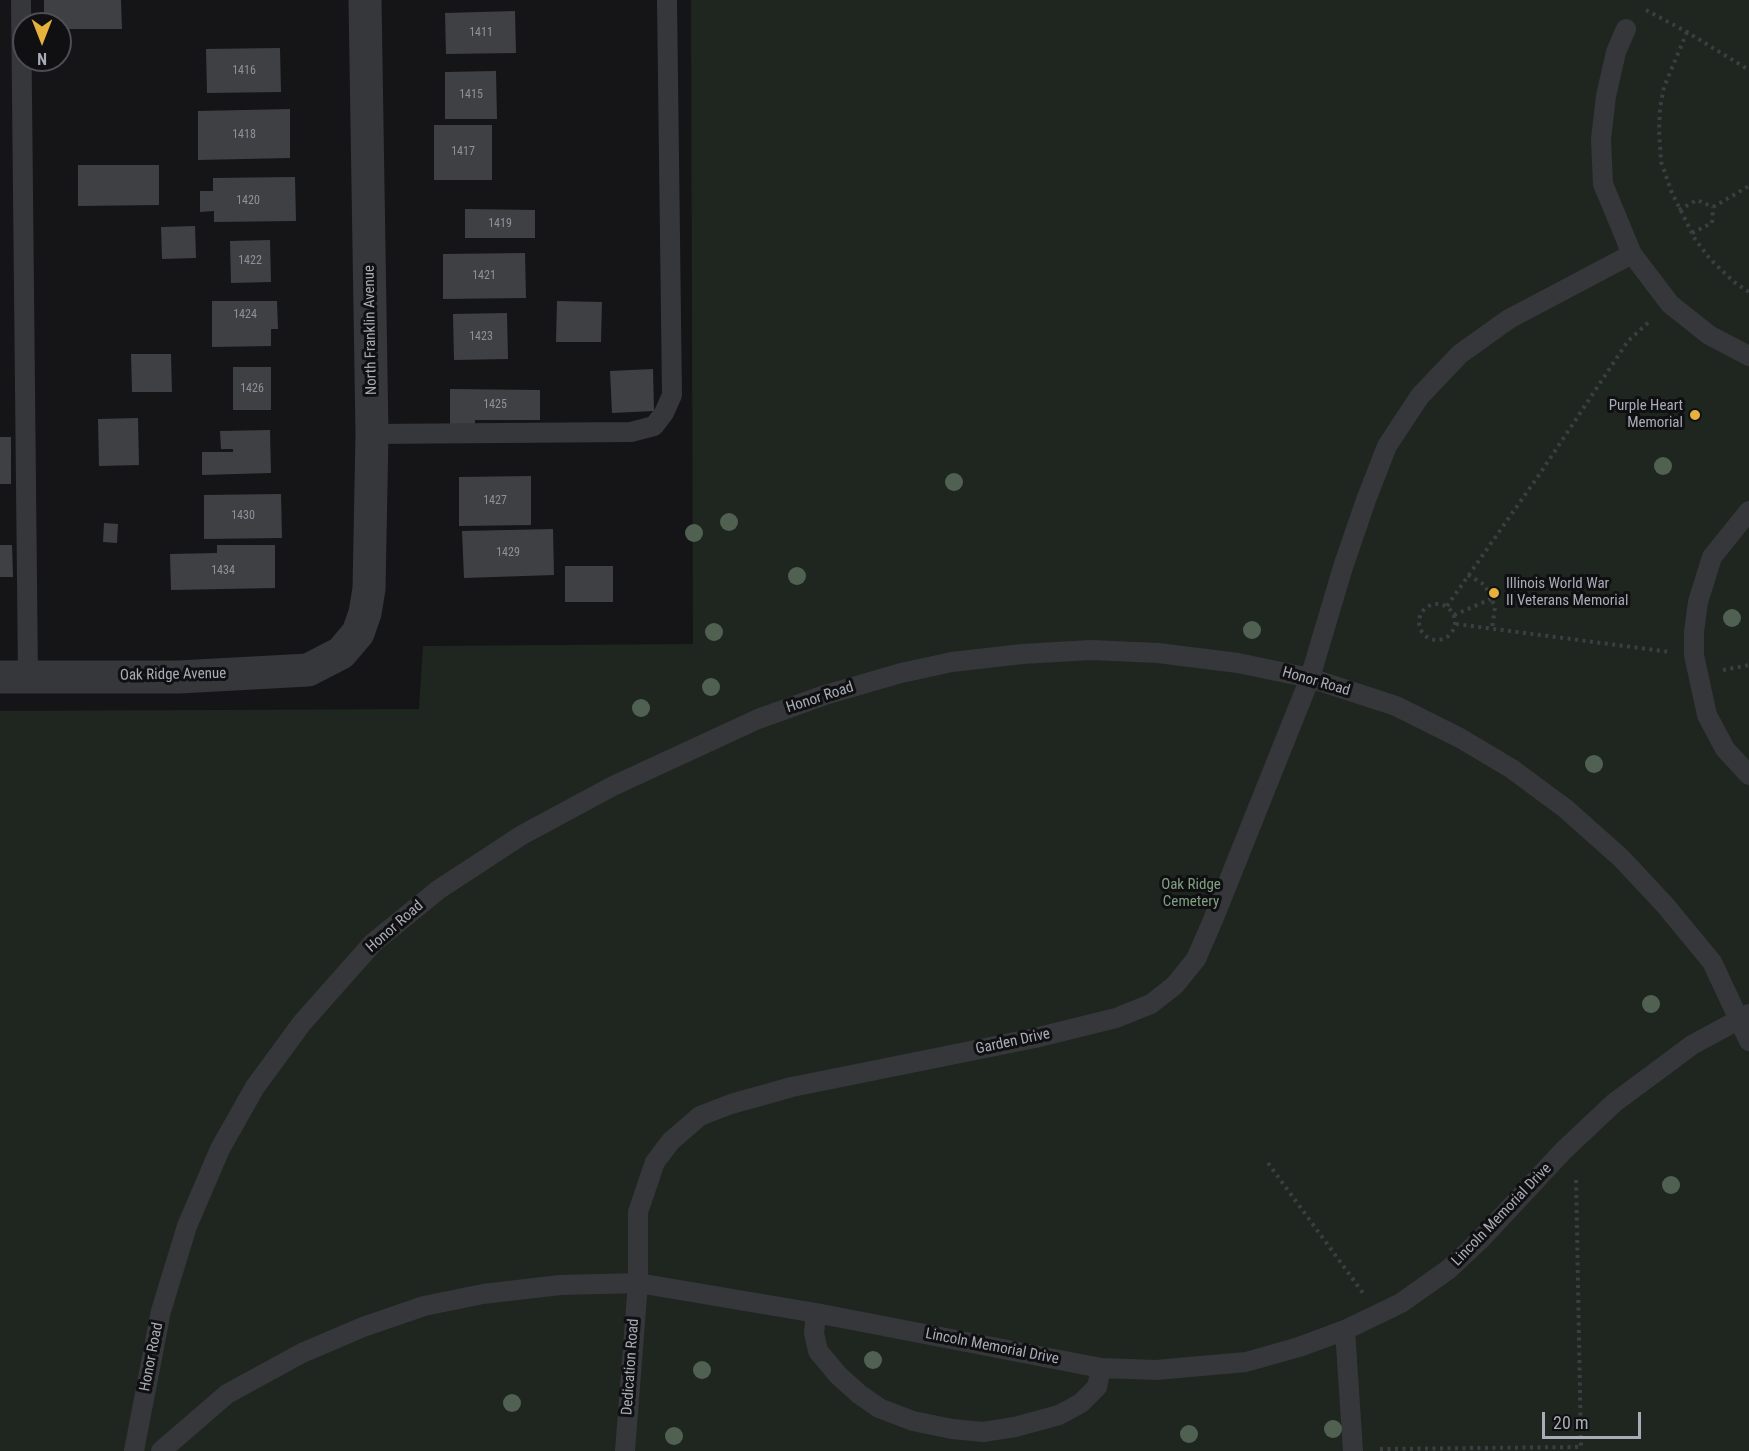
<!DOCTYPE html>
<html>
<head>
<meta charset="utf-8">
<style>
  body { margin:0 }
  #map { position:relative; width:1749px; height:1451px; overflow:hidden; background:#151517; font-family:"Roboto Condensed",sans-serif }
  canvas { display:block }
  .north { position:absolute; left:12px; top:12px; width:60px; height:60px; box-sizing:border-box; background:#101012; border:2px solid #4d4e54; border-radius:50%; rotate:180deg; font-size:16px; font-weight:700; line-height:24px; text-align:center; color:#a8acb6 }
  .north::after { content:''; display:block; margin:auto; width:21px; height:27px; background:#e7b23c; clip-path:polygon(50% 0,100% 100%,50% 72%,0 100%) }
  .scale { position:absolute; left:1542px; top:1412px; width:99px; height:27px; box-sizing:border-box; border:3px solid #a8acb6; border-top:0; padding-left:8px; font-size:18px; line-height:21px; white-space:nowrap; color:#a8acb6; -webkit-text-stroke:4px #101012; paint-order:stroke }
</style>
</head>
<body>
<div id="map">
<canvas width="1749" height="1451"></canvas>
<div class="north">N</div>
<div class="scale">20 m</div>
</div>
<script>
const context = document.querySelector('canvas').getContext('2d');
context.lineJoin = 'round';
function fillPath(path, color) {
  context.fillStyle = color;
  context.fill(path, 'evenodd');
}
function toPath(rows) {
  const path = new Path2D();
  for (const r of rows) {
    if (r.length === 3) {
      path.moveTo(r[0] + r[2], r[1]);
      path.arc(r[0], r[1], r[2], 0, 2 * Math.PI);
      continue;
    }
    path.moveTo(r[0], r[1]);
    for (let i = 2; i < r.length; i += 2) path.lineTo(r[i], r[i + 1]);
  }
  return path;
}
function trace(path, color, width, dash) {
  context.strokeStyle = color;
  context.lineWidth = width;
  context.lineCap = dash ? 'butt' : 'round';
  context.setLineDash(dash || []);
  context.stroke(path);
}
function label(font, color, halo, rows, align = 'center') {
  context.font = font + ' "Roboto Condensed",sans-serif';
  context.lineWidth = 6;
  context.setLineDash([]);
  context.textBaseline = 'middle';
  context.strokeStyle = halo;
  context.fillStyle = color;
  for (const [text, x, y, turn = 0] of rows) {
    context.save();
    context.translate(x, y);
    context.rotate((+turn || 0) * Math.PI / 180);
    context.textAlign = isNaN(turn) ? turn : align;
    if (halo) context.strokeText(text, 0, 0);
    context.fillText(text, 0, 0);
    context.restore();
  }
}
fillPath(toPath([
  [691,0,1749,0,1749,1451,0,1451,0,711,419,709,423,646,693,644]
]), '#1f2620');
fillPath(toPath([
  [44,0,121,0,122,29,60,29,60,24,44,24],
  [515,11,516,53,446,54,445,13],
  [280,48,281,92,207,93,206,49],
  [496,71,497,119,445,119,445,72],
  [290,109,290,158,198,160,198,111],
  [434,125,492,125,492,180,434,180],
  [78,165,159,165,159,205,78,206],
  [295,177,296,221,214,222,214,211,200,212,200,191,213,191,213,178],
  [465,209,535,210,535,238,465,238],
  [195,226,196,258,162,259,161,227],
  [270,240,271,282,231,283,230,241],
  [525,253,526,298,443,299,443,254],
  [212,301,277,301,278,329,271,329,271,346,212,347],
  [557,301,602,302,601,342,556,342],
  [507,313,508,359,454,360,453,314],
  [131,354,171,354,172,392,132,392],
  [233,367,271,367,271,410,233,410],
  [653,369,654,411,612,413,610,371],
  [450,389,540,390,540,420,475,420,475,428,450,428],
  [138,418,139,465,99,466,98,419],
  [270,430,271,473,202,475,202,452,233,452,233,449,221,449,220,431],
  [0,437,11,437,11,484,0,484],
  [531,476,531,525,459,526,459,477],
  [281,494,282,538,204,539,204,495],
  [104,523,118,524,117,543,103,542],
  [553,529,554,575,464,578,462,531],
  [0,545,12,545,13,577,0,577],
  [217,545,275,545,275,588,171,590,170,554,217,553],
  [565,566,613,566,613,602,565,602]
]), '#3f4044');
trace(toPath([
  [1646,10,1687,32,1749,70],
  [1687,32,1664,87,1660,108,1659,130,1661,162,1672,193,1695,239,1710,259,1734,282,1749,292],
  [1713,207,1749,186],
  [1679,210,1697,200,1713,207],
  [1692,233,1712,223,1713,207],
  [1468,575,1485,585,1495,607,1492,629],
  [1437,622,18],
  [1447,606,1539,475,1628,341,1650,321],
  [1454,615,1491,599],
  [1456,624,1670,652],
  [1723,670,1749,665],
  [1268,1163,1363,1293],
  [1380,1449,1581,1447,1576,1176]
]), '#3c3e42', 4, [3, 4.5]);
trace(toPath([
  [21,0,28,677],
  [1626,29,1616,52,1606,96,1601,139,1603,184,1632,254,1670,304,1709,335,1749,356],
  [372,434,631,432,654,426,664,413,672,395,667,0],
  [1749,511,1712,557,1698,602,1694,632,1694,655,1707,715,1725,749,1749,775],
  [816,1313,814,1333,818,1351,838,1375,859,1394,879,1408,913,1421,952,1429,983,1432,1015,1427,1059,1415,1081,1403,1097,1387,1101,1368],
  [1345,1330,1353,1451],
  [134,1451,161,1311,187,1226,220,1149,255,1087,302,1023,373,943,438,890,522,835,613,786,758,719,825,695,901,673,952,662,1022,654,1091,650,1158,653,1238,663,1310,678,1396,706,1460,738,1512,769,1566,809,1621,858,1665,905,1712,962,1749,1041],
  [161,1451,227,1394,302,1353,363,1327,424,1306,483,1294,560,1285,638,1283,816,1313,1101,1368,1156,1370,1246,1362,1299,1347,1345,1330,1401,1303,1449,1269,1482,1238,1563,1151,1614,1103,1692,1045,1749,1014],
  [625,1451,638,1283,638,1212,655,1162,671,1141,700,1116,731,1104,792,1087,1035,1038,1116,1018,1151,1004,1175,985,1196,959,1213,920,1310,678,1343,567,1366,500,1387,446,1420,396,1460,354,1509,319,1632,254]
]), '#36373b', 20);
trace(toPath([
  [0,677,179,677,308,670,341,653,358,633,365,613,369,589,372,434,365,0]
]), '#36373b', 33);
context.fillStyle = '#506152';
for (const [x, y] of [
  [1663,466],
  [954,482],
  [729,522],
  [694,533],
  [797,576],
  [1732,618],
  [1252,630],
  [714,632],
  [711,687],
  [641,708],
  [1594,764],
  [1651,1004],
  [1671,1185],
  [873,1360],
  [702,1370],
  [512,1403],
  [1333,1429],
  [1189,1434],
  [674,1436]
]) {
  context.beginPath();
  context.arc(x, y, 9, 0, 2 * Math.PI);
  context.fill();
}
for (const [x, y, r, color] of [
  [1695,415,6,"#e7b23c"],
  [1494,593,6,"#e7b23c"]
]) {
  const dot = new Path2D();
  dot.arc(x, y, r, 0, 2 * Math.PI);
  context.fillStyle = color;
  context.fill(dot);
  trace(dot, '#101012', 2);
}
label('12px', '#8e919a', null, [
  ["1411",481,33],
  ["1416",244,71],
  ["1415",471,95],
  ["1418",244,135],
  ["1417",463,152],
  ["1420",248,201],
  ["1419",500,224],
  ["1422",250,261],
  ["1421",484,276],
  ["1424",245,315],
  ["1423",481,337],
  ["1426",252,389],
  ["1425",495,405],
  ["1427",495,501],
  ["1430",243,516],
  ["1429",508,553],
  ["1434",223,571]
]);
label('15px', '#a8acb6', '#101012', [
  ["North Franklin Avenue",371,330,-91],
  ["Oak Ridge Avenue",173,675,-1],
  ["Honor Road",1316,682,16],
  ["Honor Road",820,698,-18],
  ["Honor Road",395,927,-41],
  ["Garden Drive",1013,1042,-12],
  ["Lincoln Memorial Drive",1502,1215,-46],
  ["Lincoln Memorial Drive",992,1347,11],
  ["Honor Road",152,1357,-79],
  ["Dedication Road",631,1367,-86]
]);
label('15px', '#a8acb6', '#101012', [
  ["Purple Heart",1683,406],
  ["Memorial",1683,423],
  ["Illinois World War",1506,584,"left"],
  ["II Veterans Memorial",1506,601,"left"]
], 'right');
label('15px', '#80a082', '#101012', [
  ["Oak Ridge",1191,885],
  ["Cemetery",1191,902]
]);
</script>
</body>
</html>
